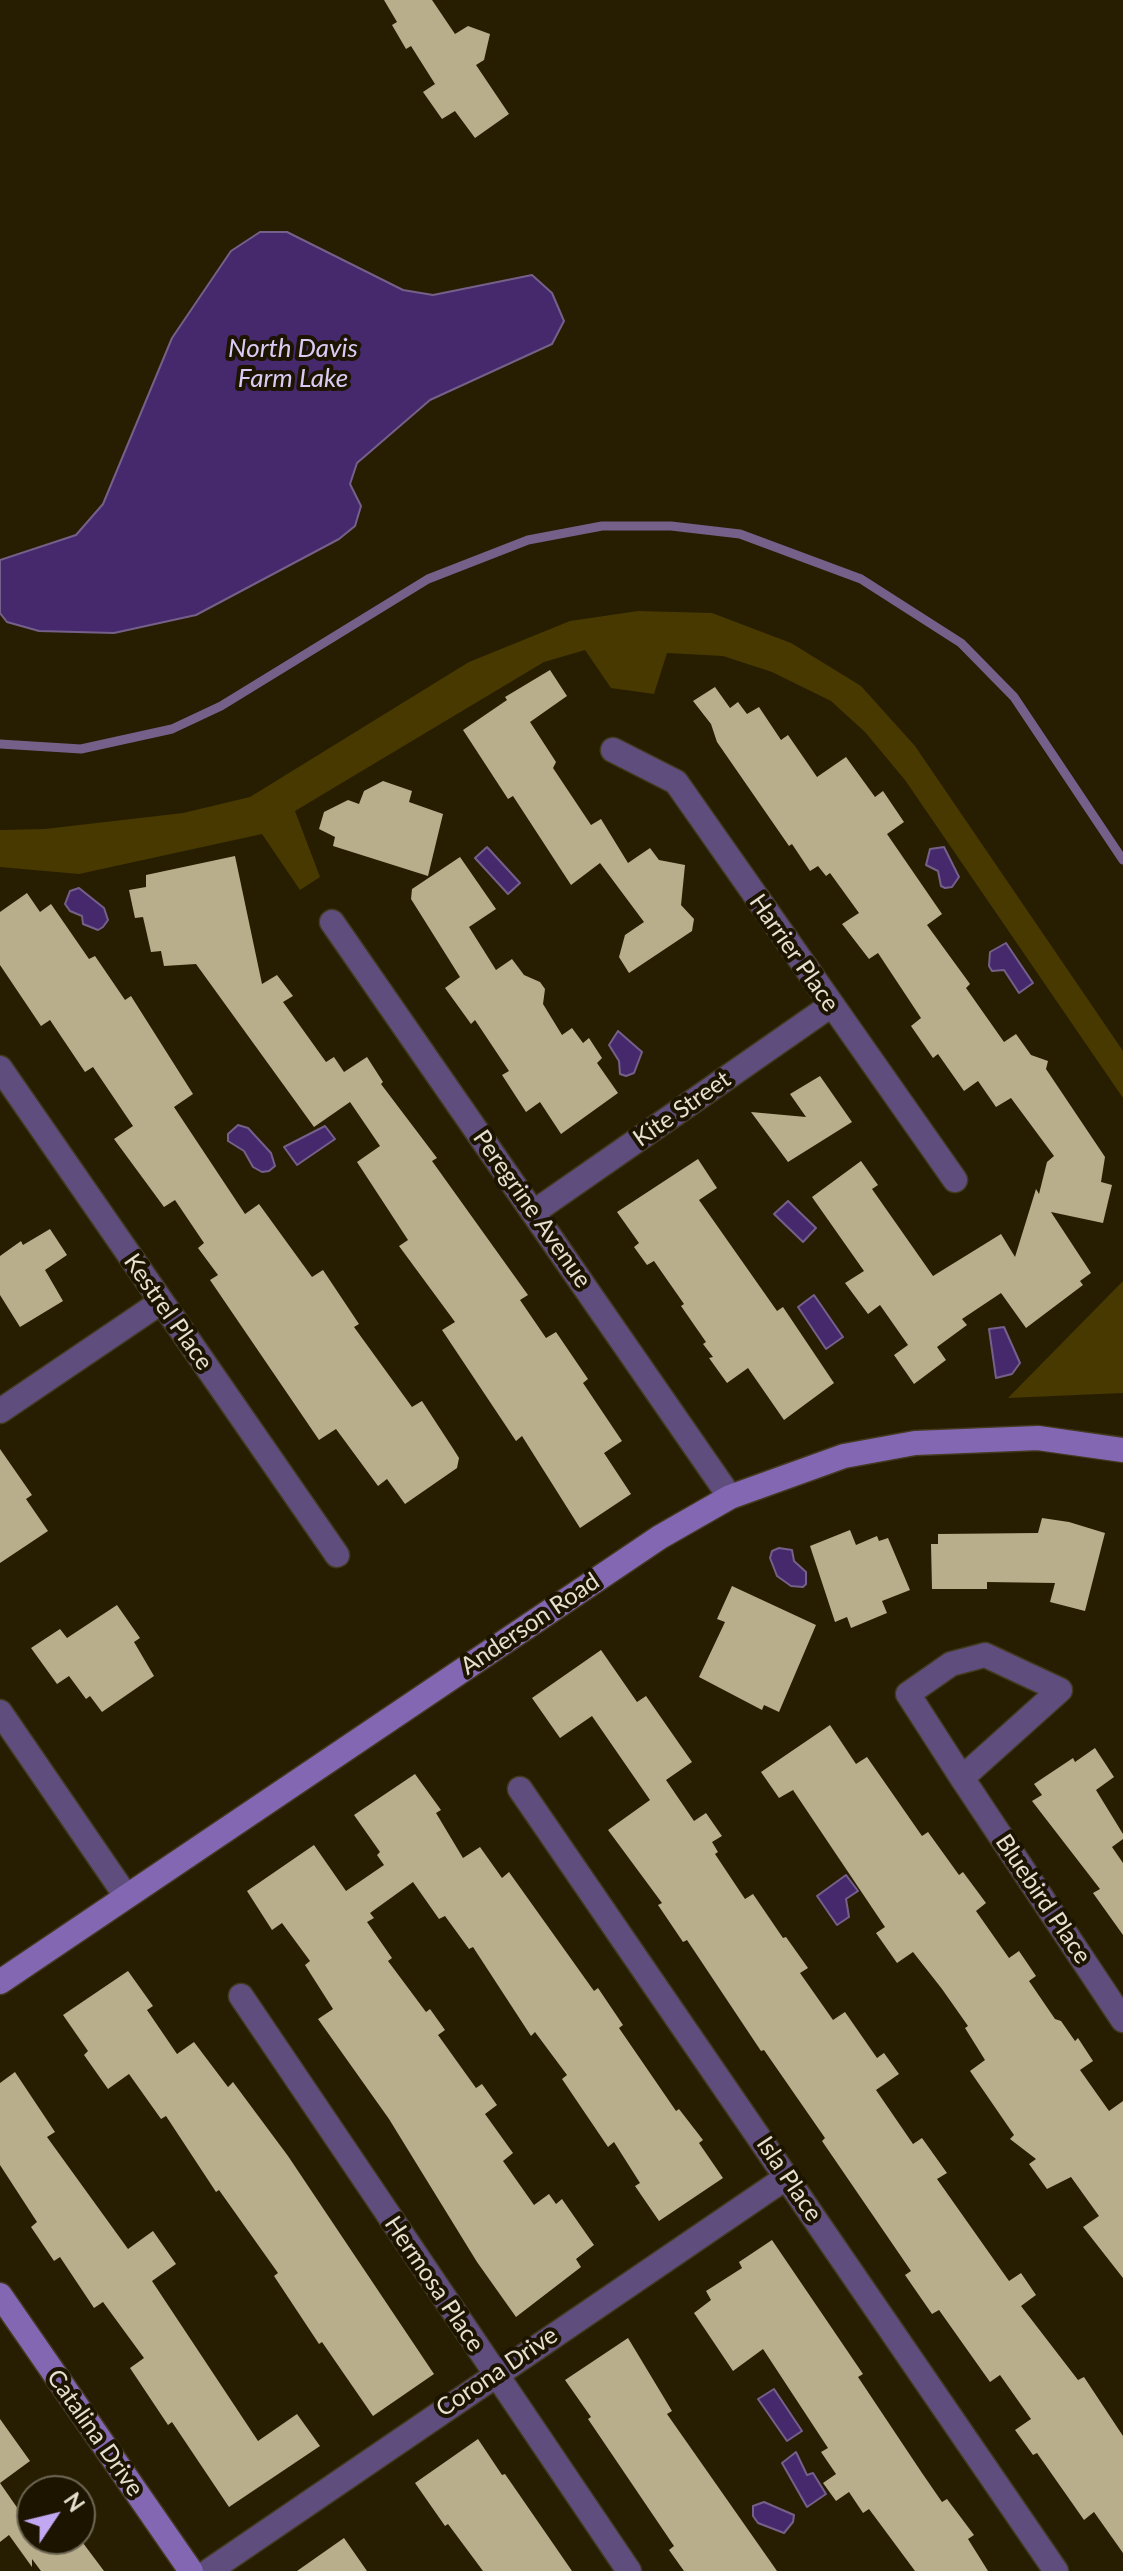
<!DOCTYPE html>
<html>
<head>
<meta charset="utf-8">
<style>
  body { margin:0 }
  #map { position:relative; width:1123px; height:2571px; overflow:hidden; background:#271e01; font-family:Lato,sans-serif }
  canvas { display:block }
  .north { position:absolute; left:16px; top:2475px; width:80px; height:80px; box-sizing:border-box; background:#1d1400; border:2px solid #6d6653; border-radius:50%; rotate:55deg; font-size:22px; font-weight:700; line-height:32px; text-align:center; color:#e5e0cf }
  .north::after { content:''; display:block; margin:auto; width:28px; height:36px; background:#c2a8f2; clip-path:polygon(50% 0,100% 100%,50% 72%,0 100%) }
</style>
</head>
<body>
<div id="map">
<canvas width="1123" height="2571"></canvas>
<div class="north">N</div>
</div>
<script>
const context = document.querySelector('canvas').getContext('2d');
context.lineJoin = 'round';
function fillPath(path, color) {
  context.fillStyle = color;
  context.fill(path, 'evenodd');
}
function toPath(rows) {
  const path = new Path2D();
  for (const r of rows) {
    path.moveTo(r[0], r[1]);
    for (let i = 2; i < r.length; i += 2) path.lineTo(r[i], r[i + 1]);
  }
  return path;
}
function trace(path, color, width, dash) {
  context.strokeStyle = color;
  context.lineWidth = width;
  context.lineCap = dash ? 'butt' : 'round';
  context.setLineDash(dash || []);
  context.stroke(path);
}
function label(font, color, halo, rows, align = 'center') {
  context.font = font + ' Lato,sans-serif';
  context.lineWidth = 8;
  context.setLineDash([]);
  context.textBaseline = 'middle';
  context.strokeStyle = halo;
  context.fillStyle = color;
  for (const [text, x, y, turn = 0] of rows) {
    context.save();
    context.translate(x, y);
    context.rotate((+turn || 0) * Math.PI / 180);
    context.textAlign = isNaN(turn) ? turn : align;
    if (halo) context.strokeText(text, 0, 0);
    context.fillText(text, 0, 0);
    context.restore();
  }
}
fillPath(toPath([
  [638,611,712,613,791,643,861,686,915,746,1123,1051,1123,1098,905,780,865,732,831,701,772,672,723,656,667,653,654,694,611,688,585,650,544,662,295,811,320,877,300,890,262,834,79,874,0,867,0,830,45,829,183,813,250,797,469,662,570,621],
  [1123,1281,1123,1393,1008,1398]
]), '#483900');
const water = toPath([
  [260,232,287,232,403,290,433,295,532,275,552,293,564,321,552,344,430,400,357,463,350,484,361,506,355,526,339,539,196,615,114,633,39,631,7,622,0,613,0,560,76,535,103,504,172,338,231,251,260,232],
  [487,847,520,883,508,894,475,858,487,847],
  [944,847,959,877,952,887,945,888,941,886,938,871,926,865,930,849,944,847],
  [79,888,104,908,108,920,103,927,98,930,83,924,82,916,70,911,65,904,70,891,79,888],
  [1006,943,1033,983,1019,993,1004,970,992,971,989,966,990,952,1006,943],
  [618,1031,642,1052,634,1073,626,1076,620,1074,619,1061,609,1045,618,1031],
  [238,1125,248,1128,271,1153,275,1166,269,1171,262,1172,253,1167,244,1151,228,1141,228,1134,238,1125],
  [325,1126,335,1139,297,1165,284,1147,325,1126],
  [788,1201,816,1228,803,1242,774,1214,788,1201],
  [814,1295,843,1337,826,1349,798,1307,814,1295],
  [1004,1327,1020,1363,1012,1374,996,1378,989,1329,1004,1327],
  [779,1548,792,1550,794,1561,806,1572,806,1584,803,1587,791,1586,777,1576,770,1558,772,1551,779,1548],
  [846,1875,858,1891,846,1899,849,1917,837,1925,817,1896,846,1875],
  [774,2389,802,2431,787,2441,758,2399,774,2389],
  [796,2452,807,2475,813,2473,826,2494,807,2507,782,2463,796,2452],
  [764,2502,794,2515,793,2522,784,2533,758,2523,753,2516,753,2506,764,2502]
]);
fillPath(water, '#45296c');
trace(water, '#75608a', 2);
trace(toPath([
  [0,744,81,749,172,729,221,706,428,579,528,540,602,526,671,526,740,534,861,579,961,643,1014,697,1123,860]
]), '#75608a', 9);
fillPath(toPath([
  [384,0,432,0,455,34,468,26,490,34,484,60,476,65,509,114,475,138,455,111,442,119,423,92,435,84,411,46,406,49,392,25,397,22],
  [550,670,567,696,530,722,556,762,553,768,591,825,601,819,628,863,650,848,659,860,685,865,681,905,694,919,692,931,629,973,619,957,625,935,644,922,600,863,571,885,513,796,508,799,463,730,507,700,505,697],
  [715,687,730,708,738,702,747,714,759,707,781,740,788,735,817,777,846,757,875,797,883,791,904,822,887,834,942,914,927,925,970,984,966,988,1004,1042,1016,1034,1031,1055,1048,1061,1046,1069,1105,1157,1101,1182,1112,1185,1103,1223,1051,1212,1091,1273,1080,1281,1083,1285,1026,1328,1001,1293,962,1319,967,1325,937,1347,946,1360,914,1384,894,1355,908,1345,880,1305,868,1314,845,1283,864,1271,812,1197,861,1161,878,1185,872,1189,933,1276,1001,1234,1015,1257,1036,1189,1039,1194,1047,1162,1054,1156,1011,1098,996,1107,978,1081,964,1091,938,1054,933,1058,911,1026,921,1018,878,953,869,959,842,924,859,913,830,873,826,876,818,866,810,871,792,844,789,846,717,742,711,724,693,701],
  [383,781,412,791,409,802,443,814,428,876,333,846,335,837,319,829,324,812,348,800,359,804,364,791],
  [235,856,262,984,277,975,293,996,283,1002,326,1062,334,1057,344,1072,367,1057,383,1082,381,1084,437,1158,432,1161,528,1295,520,1300,546,1338,556,1332,588,1379,583,1383,622,1441,604,1453,631,1494,580,1528,522,1436,516,1441,442,1330,455,1322,399,1246,408,1240,357,1162,380,1146,350,1102,314,1127,196,964,164,966,161,951,151,952,143,917,135,918,129,890,146,887,146,875],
  [460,857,496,909,469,927,496,970,512,959,524,975,540,982,545,989,543,1004,562,1035,572,1028,583,1043,589,1038,602,1058,597,1063,618,1093,561,1134,540,1102,526,1112,502,1075,509,1071,475,1020,471,1024,445,988,460,977,411,899,412,889],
  [27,893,40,912,51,904,89,959,95,956,125,1000,131,996,193,1094,174,1107,245,1214,259,1204,312,1277,323,1270,359,1324,354,1327,412,1407,422,1401,454,1450,459,1458,457,1468,405,1504,387,1479,378,1486,336,1429,319,1440,210,1280,218,1275,198,1248,204,1243,175,1200,164,1207,114,1139,133,1126,93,1067,85,1072,50,1020,41,1026,0,965,0,912],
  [820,1076,852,1122,788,1162,751,1112,806,1117,790,1094],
  [698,1159,717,1188,699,1200,777,1311,783,1307,834,1383,784,1420,748,1368,727,1383,709,1358,713,1357,703,1344,706,1342,681,1306,684,1304,654,1261,647,1265,634,1247,639,1243,617,1212],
  [50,1229,67,1255,45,1270,63,1301,20,1327,0,1295,0,1256,21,1241,23,1245],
  [0,1449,32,1495,26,1499,48,1531,0,1563],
  [1042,1518,1069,1522,1105,1533,1085,1611,1050,1602,1055,1583,987,1582,987,1589,932,1589,931,1544,938,1544,938,1534,1038,1533],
  [850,1530,856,1545,877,1536,879,1541,888,1538,910,1590,882,1601,887,1613,851,1628,847,1617,835,1622,810,1546],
  [732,1586,816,1625,779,1712,764,1705,762,1710,699,1677,725,1622,717,1619],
  [117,1605,140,1638,134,1642,154,1676,102,1712,90,1696,86,1699,69,1676,57,1684,31,1648,60,1629,67,1638],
  [601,1650,637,1702,646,1696,692,1762,666,1780,694,1821,706,1813,722,1836,712,1842,718,1852,715,1854,745,1899,753,1894,783,1938,786,1937,808,1968,800,1973,833,2020,845,2012,877,2058,884,2053,899,2074,876,2090,913,2144,922,2138,947,2173,937,2179,1009,2281,1021,2273,1036,2295,1021,2306,1078,2380,1084,2377,1123,2436,1123,2553,1094,2512,1084,2520,1037,2453,1033,2455,1015,2430,1031,2419,1000,2375,990,2382,939,2310,932,2314,905,2275,911,2271,822,2141,825,2138,764,2050,761,2051,687,1940,683,1942,658,1905,662,1903,608,1830,650,1800,592,1716,560,1738,532,1698],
  [830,1725,856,1764,867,1757,922,1836,928,1832,959,1875,963,1872,986,1903,976,1911,1009,1958,1019,1951,1036,1976,1029,1981,1055,2019,1061,2021,1075,2041,1078,2038,1093,2061,1080,2070,1109,2111,1123,2101,1123,2278,1083,2227,1099,2216,1071,2177,1047,2189,1029,2164,1036,2159,1010,2139,1014,2135,970,2071,985,2060,965,2028,968,2026,942,1989,913,1952,897,1963,876,1933,885,1927,793,1790,779,1798,761,1772],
  [1095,1748,1114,1777,1096,1790,1123,1834,1123,1839,1112,1847,1123,1863,1123,1935,1093,1893,1100,1889,1032,1801,1042,1795,1034,1784,1073,1758,1075,1762],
  [415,1774,441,1810,436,1813,463,1858,480,1847,502,1878,509,1872,594,1991,598,1988,623,2025,619,2028,676,2111,679,2109,703,2140,699,2143,723,2178,659,2221,635,2186,640,2183,614,2142,608,2147,562,2079,567,2075,535,2032,531,2036,473,1947,469,1949,445,1916,439,1919,413,1882,370,1913,374,1918,367,1922,392,1958,388,1961,426,2012,430,2009,445,2030,438,2035,476,2088,482,2084,497,2105,485,2114,513,2153,503,2161,534,2205,549,2194,556,2204,562,2199,594,2245,576,2259,581,2267,516,2317,477,2262,389,2119,318,2019,333,2009,305,1965,310,1961,282,1923,272,1930,247,1891,314,1845,346,1891,384,1865,377,1855,380,1852,354,1815],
  [128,1971,153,2006,147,2010,177,2054,194,2042,228,2087,233,2082,288,2156,434,2374,373,2416,322,2342,319,2344,274,2276,278,2273,219,2190,216,2192,166,2116,161,2119,129,2074,108,2089,84,2055,88,2051,63,2015],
  [15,2072,55,2132,47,2137,128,2249,153,2231,176,2264,152,2281,258,2441,297,2414,320,2446,229,2507,172,2422,168,2425,130,2368,144,2358,103,2302,94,2308,60,2257,54,2261,31,2227,37,2222,0,2165,0,2083],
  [772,2240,863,2374,858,2377,922,2473,942,2502,947,2499,974,2535,968,2539,988,2571,915,2571,869,2509,863,2513,849,2492,836,2501,823,2483,836,2474,821,2452,828,2448,763,2349,733,2371,694,2313,711,2300,706,2291,742,2268,739,2262],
  [628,2338,672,2411,667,2414,777,2571,684,2571,669,2550,674,2546,588,2419,591,2417,565,2380],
  [0,2419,30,2461,0,2483,32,2529,32,2539,80,2539,104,2571,41,2571,32,2559,32,2567,9,2535,0,2542],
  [478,2439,502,2475,505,2474,572,2571,483,2571,448,2524,445,2526,415,2483],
  [344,2538,367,2571,297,2571]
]), '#b9ae8c');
const street = toPath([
  [613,750,676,782,955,1180],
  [332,922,730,1497],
  [0,1068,337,1555],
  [534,1212,830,1006],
  [0,1411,161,1302],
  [0,1712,126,1896],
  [962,1778,1060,1690,985,1655,951,1664,908,1694,962,1778,1123,2020],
  [520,1789,1056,2571],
  [241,1996,629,2571],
  [209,2571,787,2177]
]);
const secondary = toPath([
  [0,1982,660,1537,730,1497,844,1456,915,1443,1038,1438,1123,1450],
  [0,2295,191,2571]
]);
trace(street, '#42391e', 27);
trace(secondary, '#42391e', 27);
trace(street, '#5f4e7d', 24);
trace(secondary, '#8467b3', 24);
label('24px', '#e5e0cf', '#1d1400', [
  ["Harrier Place",794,953,55],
  ["Kite Street",682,1109,-35],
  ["Peregrine Avenue",532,1209,55],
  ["Kestrel Place",168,1312,55],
  ["Anderson Road",530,1624,-34],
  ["Bluebird Place",1043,1899,56],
  ["Isla Place",789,2179,56],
  ["Hermosa Place",434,2284,56],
  ["Corona Drive",497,2372,-34],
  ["Catalina Drive",95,2433,55]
]);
label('italic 26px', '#d9cbf4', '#1d1400', [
  ["North Davis",293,349],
  ["Farm Lake",293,379]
]);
</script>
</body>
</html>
